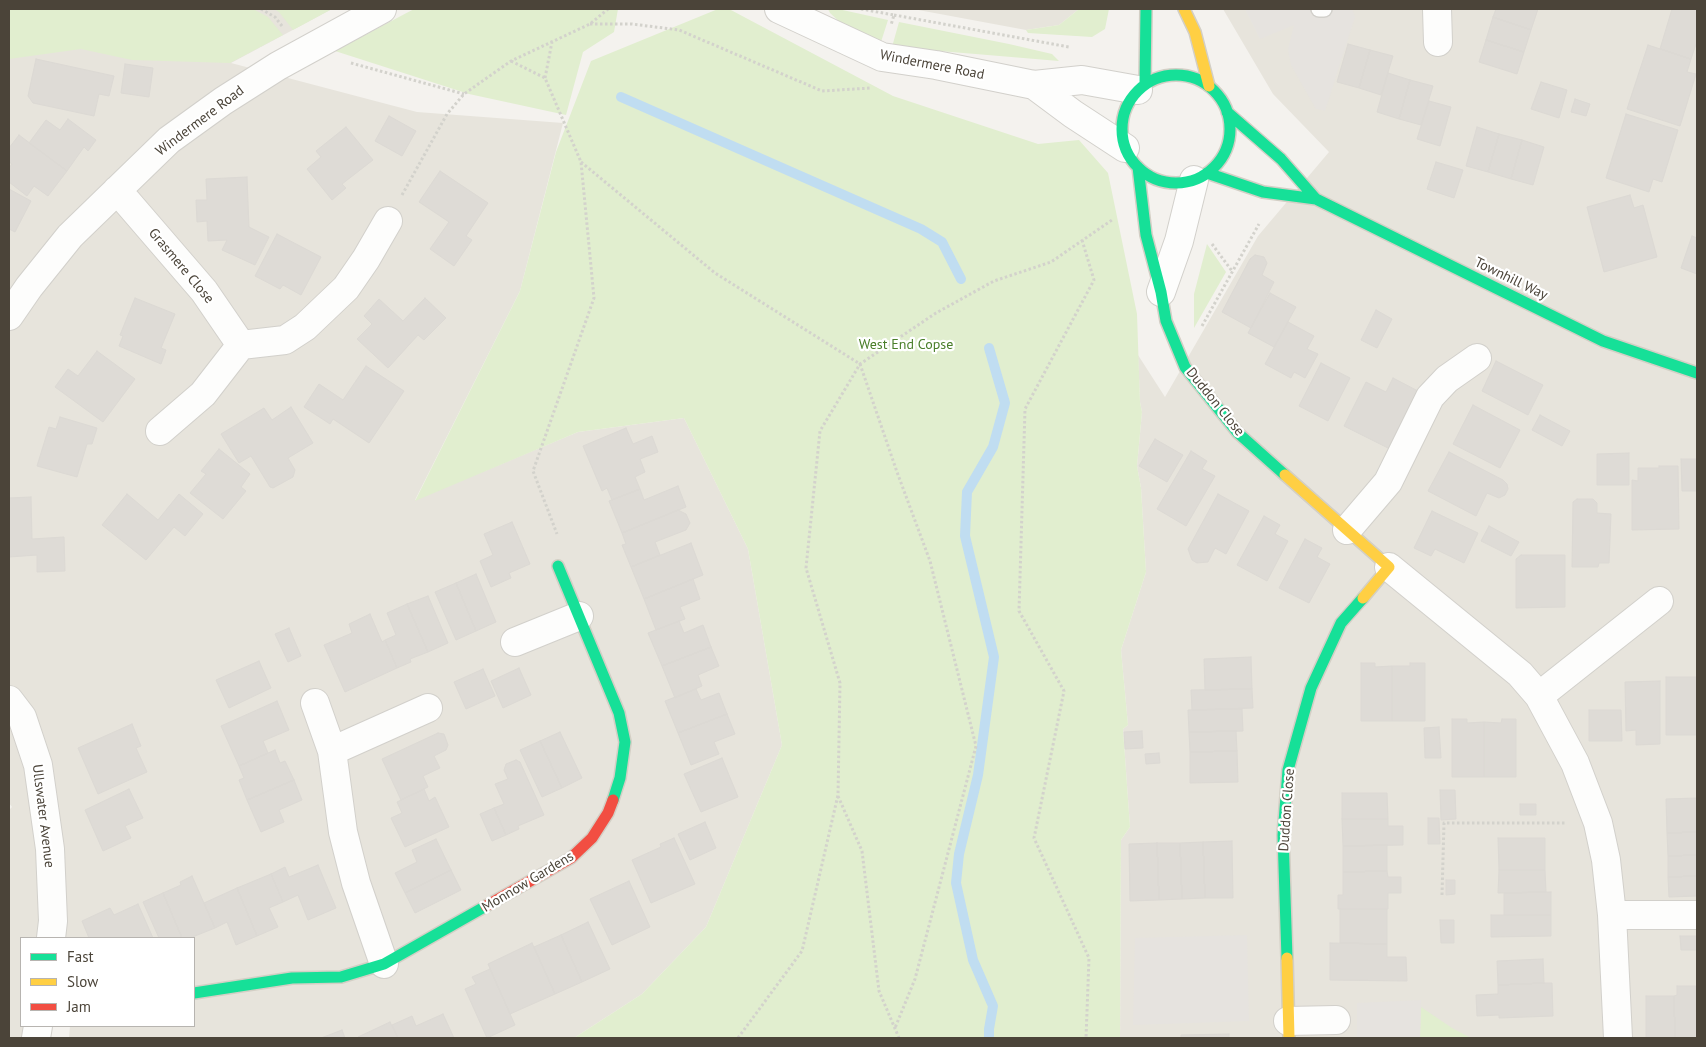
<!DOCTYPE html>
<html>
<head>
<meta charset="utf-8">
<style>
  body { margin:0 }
  #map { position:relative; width:1706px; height:1047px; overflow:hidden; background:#f4f2ee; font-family:"PT Sans",sans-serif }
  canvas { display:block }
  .frame { position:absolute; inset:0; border:10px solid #4b4439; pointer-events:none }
  .legend { position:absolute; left:20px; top:937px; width:175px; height:90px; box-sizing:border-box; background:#fff; border:1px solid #b7b4b0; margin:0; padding:6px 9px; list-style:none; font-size:15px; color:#4b4439 }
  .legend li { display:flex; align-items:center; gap:10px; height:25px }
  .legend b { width:25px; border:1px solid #b7b4b0 }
</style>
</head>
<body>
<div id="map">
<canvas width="1706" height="1047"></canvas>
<div class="frame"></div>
<ul class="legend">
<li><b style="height:6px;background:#16e098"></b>Fast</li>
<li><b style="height:6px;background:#ffcf43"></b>Slow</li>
<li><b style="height:6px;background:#f24e42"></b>Jam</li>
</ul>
</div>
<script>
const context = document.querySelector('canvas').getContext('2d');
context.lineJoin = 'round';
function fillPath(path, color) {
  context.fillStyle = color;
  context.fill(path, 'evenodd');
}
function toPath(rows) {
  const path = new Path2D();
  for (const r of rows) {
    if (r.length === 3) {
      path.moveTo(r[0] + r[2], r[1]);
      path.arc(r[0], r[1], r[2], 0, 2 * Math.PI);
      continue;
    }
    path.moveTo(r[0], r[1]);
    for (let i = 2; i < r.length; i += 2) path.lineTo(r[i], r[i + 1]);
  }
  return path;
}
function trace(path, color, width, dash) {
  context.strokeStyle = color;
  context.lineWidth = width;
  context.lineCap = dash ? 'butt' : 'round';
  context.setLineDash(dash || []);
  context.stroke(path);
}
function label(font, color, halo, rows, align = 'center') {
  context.font = font + ' "PT Sans",sans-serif';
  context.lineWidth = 4.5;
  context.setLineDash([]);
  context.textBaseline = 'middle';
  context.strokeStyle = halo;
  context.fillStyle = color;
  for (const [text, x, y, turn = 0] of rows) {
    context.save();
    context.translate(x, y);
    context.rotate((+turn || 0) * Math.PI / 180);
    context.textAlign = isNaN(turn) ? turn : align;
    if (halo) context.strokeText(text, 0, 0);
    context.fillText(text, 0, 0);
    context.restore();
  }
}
fillPath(toPath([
  [9,9,332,9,231,63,417,112,563,123,520,291,415,500,578,432,684,418,748,549,782,745,706,927,642,994,574,1038,69,1038,70,1026,194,1026,194,938,21,938,21,1026,38,1026,36,1038,9,1038,9,810,12,807,9,803],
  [913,9,1079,9,1059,25,1026,30],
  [1223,9,1697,9,1697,1038,1120,1038,1121,840,1130,827,1123,729,1128,725,1121,650,1146,572,1141,488,1137,466,1142,412,1140,402,1138,355,1165,397,1258,236,1329,152,1273,94]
]), '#e7e4dc');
fillPath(toPath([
  [9,9,253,9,268,17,283,35,230,63,132,60,81,49,9,59],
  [274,9,332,9,293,30,279,12],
  [414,9,618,9,614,32,583,52,566,115,469,94,335,51],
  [718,9,729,9,893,96,1038,144,1079,140,1108,173,1137,314,1140,402,1142,412,1137,466,1141,488,1146,572,1121,650,1128,725,1123,729,1130,827,1121,840,1120,1038,574,1038,642,994,706,927,782,745,748,549,684,418,578,432,415,501,520,291,556,152,591,61],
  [828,9,838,9,888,20,881,42,846,28,830,13],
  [1079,9,1109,9,1105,29,1092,37,1028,33,1026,30,1059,25],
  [899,22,1009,44,1052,54,1059,61,892,47],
  [1207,244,1226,272,1194,328,1194,294],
  [1421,1007,1452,1028,1471,1038,1420,1038]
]), '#e1eecf');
fillPath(toPath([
  [1245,9,1352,9,1355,17,1325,111,1316,109,1291,65,1288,49,1294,25,1260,39],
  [1247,935,1249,1021,1133,1025,1135,938],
  [1421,1000,1420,1038,1357,1038,1357,1003]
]), '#e6e3df');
trace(toPath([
  [621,97,921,229,942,242,961,279],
  [989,1038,989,1029,993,1006,973,960,956,883,959,854,978,775,994,657,965,536,967,492,993,447,1005,403,989,348]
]), '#c0ddf1', 10);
const building = toPath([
  [1496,9,1538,9,1531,30,1493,17,1496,9],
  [1672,9,1697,9,1697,44,1696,44,1691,59,1660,49,1672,9],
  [1493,17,1531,30,1524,52,1486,40,1493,17],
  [1486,40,1524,52,1517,74,1479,62,1486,40],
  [1348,44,1370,50,1359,88,1337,82,1348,44],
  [1648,45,1691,59,1687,72,1696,74,1680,126,1627,109,1648,45],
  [1370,50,1393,56,1381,95,1359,88,1370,50],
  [36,59,114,76,109,96,99,94,94,116,33,103,28,96,36,59],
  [125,64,153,68,149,97,121,93,125,64],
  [1388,73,1410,80,1399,119,1377,112,1388,73],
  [1410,80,1433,86,1421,125,1399,119,1410,80],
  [1541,82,1567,90,1559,118,1531,109,1541,82],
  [1575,99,1590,104,1586,116,1571,112,1575,99],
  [1429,101,1451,107,1440,146,1417,139,1429,101],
  [1626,114,1678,130,1662,182,1653,179,1649,192,1606,178,1626,114],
  [389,116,416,131,402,156,375,141,389,116],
  [68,119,96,140,88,151,84,147,67,171,29,143,46,120,60,130,68,119],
  [346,127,373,160,342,184,346,188,332,200,307,169,321,157,316,151,346,127],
  [1477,127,1499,134,1488,172,1466,166,1477,127],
  [1499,134,1522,140,1511,179,1488,172,1499,134],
  [19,135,67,171,48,196,34,186,27,196,9,182,9,168,12,164,9,162,9,148,19,135],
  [1522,140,1544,147,1533,185,1511,179,1522,140],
  [1436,162,1463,170,1454,198,1427,189,1436,162],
  [440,171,488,203,466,236,472,240,454,266,430,249,449,222,419,202,440,171],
  [247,177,249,227,269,237,255,265,222,250,227,240,208,241,207,221,197,222,196,200,207,200,206,179,247,177],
  [9,189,31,201,15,232,9,229,9,189],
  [1630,195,1634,208,1643,205,1657,257,1604,272,1587,207,1630,195],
  [277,234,321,257,301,295,283,285,280,289,255,276,277,234],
  [1692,236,1697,238,1697,274,1681,268,1692,236],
  [1255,255,1264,257,1267,263,1262,275,1274,282,1251,328,1222,312,1250,259,1255,255],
  [1270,293,1296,307,1274,347,1248,333,1270,293],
  [135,298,175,314,161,348,166,350,161,364,119,346,123,336,120,335,135,298],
  [425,298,446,318,424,340,418,335,388,368,357,339,372,324,364,316,379,299,403,321,425,298],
  [1376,310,1392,319,1377,348,1361,340,1376,310],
  [1288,322,1314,336,1307,349,1318,354,1305,378,1294,372,1291,378,1265,364,1288,322],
  [97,351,135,379,103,422,55,387,68,369,78,376,97,351],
  [1496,361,1543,385,1528,415,1482,391,1496,361],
  [1321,363,1350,378,1328,421,1299,406,1321,363],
  [366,366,404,391,369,443,333,419,330,424,304,407,319,384,343,400,366,366],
  [1393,378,1418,391,1390,449,1344,426,1366,382,1386,392,1393,378],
  [1473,405,1520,430,1500,468,1453,444,1473,405],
  [291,407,313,443,288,458,295,470,293,477,273,488,270,487,251,456,239,463,221,434,264,408,272,420,291,407],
  [1540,415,1570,431,1562,446,1532,430,1540,415],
  [60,417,97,428,92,444,87,444,77,477,37,466,49,427,56,429,60,417],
  [626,428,633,444,652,436,658,452,640,459,645,472,635,477,640,489,612,500,607,488,602,491,583,446,626,428],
  [1155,439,1183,455,1167,482,1139,466,1155,439],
  [219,449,250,474,241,487,246,491,223,519,190,493,206,474,201,471,219,449],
  [1191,451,1207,461,1202,469,1215,476,1186,526,1157,509,1191,451],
  [1449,452,1503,480,1507,484,1508,489,1505,495,1499,498,1487,493,1476,516,1428,491,1449,452],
  [1629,453,1629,485,1597,485,1597,454,1629,453],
  [1681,459,1697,459,1697,491,1682,491,1681,459],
  [1659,466,1678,466,1679,529,1632,530,1632,480,1638,481,1638,468,1659,468,1659,466],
  [678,486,686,507,622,533,609,501,640,489,644,500,678,486],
  [127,494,158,520,179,494,203,514,185,536,174,527,146,560,102,525,127,494],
  [1218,494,1249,511,1226,554,1215,548,1208,562,1197,563,1192,560,1188,549,1218,494],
  [31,497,32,539,64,537,65,571,37,572,37,555,9,557,9,498,31,497],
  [1577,499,1593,499,1597,503,1597,513,1611,514,1609,563,1599,563,1598,567,1572,567,1573,502,1577,499],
  [678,510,686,514,690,523,686,530,655,542,660,555,631,567,622,545,626,544,622,533,678,510],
  [1432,511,1478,533,1464,563,1435,549,1431,556,1414,548,1432,511],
  [1264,516,1280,525,1275,534,1288,541,1267,581,1237,565,1264,516],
  [512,522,530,564,509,573,511,578,491,587,480,561,493,555,484,534,512,522],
  [1489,526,1519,542,1511,556,1481,541,1489,526],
  [1305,539,1322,548,1317,557,1330,564,1309,603,1279,588,1305,539],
  [691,543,703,575,644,599,631,567,691,543],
  [1521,555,1565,555,1565,607,1516,608,1516,559,1521,555],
  [476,574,496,622,476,631,456,583,476,574],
  [693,579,700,599,680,607,685,619,656,630,644,599,693,579],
  [456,583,476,631,456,640,435,592,456,583],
  [428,596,448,643,428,652,407,604,428,596],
  [407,604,428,652,410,659,411,662,397,668,385,640,396,635,387,613,407,604],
  [370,614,382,642,385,640,397,668,345,692,324,645,352,633,349,624,370,614],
  [679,621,684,633,703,625,711,647,662,666,648,633,679,621],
  [289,628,301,656,288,662,275,634,289,628],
  [711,647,719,666,698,675,702,686,675,698,662,666,711,647],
  [1251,657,1252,689,1205,690,1204,659,1251,657],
  [259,661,271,688,229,708,216,680,259,661],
  [1361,663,1375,663,1375,667,1392,666,1392,721,1361,721,1361,663],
  [1410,663,1425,663,1425,721,1392,721,1392,666,1410,666,1410,663],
  [519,668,531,695,503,708,491,681,519,668],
  [483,669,495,696,466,709,454,682,483,669],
  [1666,677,1697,677,1697,735,1666,735,1666,677],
  [1660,681,1660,744,1636,745,1636,730,1626,731,1625,682,1660,681],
  [696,689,701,700,719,693,727,714,678,733,665,701,696,689],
  [1252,689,1253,708,1192,710,1191,690,1252,689],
  [277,701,289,730,263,741,268,753,239,766,221,726,277,701],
  [1242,709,1243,731,1189,732,1188,710,1242,709],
  [1589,710,1621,710,1622,741,1589,741,1589,710],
  [727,714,735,734,714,742,719,754,691,765,678,733,727,714],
  [1452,719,1467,719,1467,723,1484,722,1484,777,1452,777,1452,719],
  [1502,719,1516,719,1516,777,1484,777,1484,722,1501,723,1502,719],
  [132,724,141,746,136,748,147,772,98,794,78,748,132,724],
  [1439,727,1441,758,1425,758,1424,728,1439,727],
  [1142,731,1143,748,1125,749,1124,732,1142,731],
  [1236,731,1237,751,1190,752,1189,732,1236,731],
  [560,732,582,778,562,788,540,741,560,732],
  [438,733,444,734,448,745,446,750,434,756,440,768,423,776,428,787,401,800,382,759,438,733],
  [540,741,562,788,542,797,520,750,540,741],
  [275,750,280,763,285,761,294,780,247,800,239,780,244,778,239,766,275,750],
  [1237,751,1238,782,1190,783,1190,752,1237,751],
  [1159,753,1160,763,1146,764,1145,754,1159,753],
  [722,758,738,797,701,812,684,774,722,758],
  [516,760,520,762,544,815,518,826,519,829,506,835,494,808,504,804,495,784,508,779,504,770,506,764,516,760],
  [294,780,302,800,279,810,284,822,261,832,247,800,294,780],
  [129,789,143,818,125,826,131,838,103,851,85,810,129,789],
  [424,789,429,801,435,797,449,827,405,847,391,818,402,813,397,802,424,789],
  [1440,790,1455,790,1456,819,1441,820,1440,790],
  [1342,793,1387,793,1388,819,1342,819,1342,793],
  [1697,798,1697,832,1667,833,1666,799,1697,798],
  [1520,804,1536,804,1536,815,1520,815,1520,804],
  [494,808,506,835,492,841,480,814,494,808],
  [1428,818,1439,818,1440,844,1428,844,1428,818],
  [1342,819,1388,819,1388,826,1403,826,1403,845,1343,846,1342,819],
  [705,822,716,848,690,860,678,834,705,822],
  [1697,832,1697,855,1668,856,1667,833,1697,832],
  [674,838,695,884,651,903,632,860,661,847,660,844,674,838],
  [1498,838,1545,838,1545,870,1499,870,1498,838],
  [436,839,451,870,405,893,395,873,417,862,412,850,436,839],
  [1232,841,1233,898,1205,898,1203,842,1232,841],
  [1203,842,1205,898,1182,899,1180,843,1203,842],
  [1157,843,1159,900,1130,901,1129,844,1157,843],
  [1157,843,1180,843,1182,899,1159,900,1157,843],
  [1387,845,1387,871,1343,872,1343,846,1387,845],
  [1697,855,1697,876,1668,877,1668,856,1697,855],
  [318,865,336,908,308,920,298,895,283,902,271,874,285,867,289,877,318,865],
  [451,870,461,890,415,913,405,893,451,870],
  [1499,870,1545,870,1546,892,1498,893,1499,870],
  [1387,871,1388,877,1401,877,1401,893,1388,893,1388,909,1338,909,1338,895,1343,895,1343,872,1387,871],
  [271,874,283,902,269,908,278,927,257,936,237,888,271,874],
  [192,876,215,928,190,938,182,938,163,893,181,885,180,882,192,876],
  [1697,876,1697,896,1669,897,1668,877,1697,876],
  [1446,880,1455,880,1455,894,1446,895,1446,880],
  [629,881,650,927,612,945,590,899,629,881],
  [237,888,257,936,236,945,227,922,215,928,204,903,237,888],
  [1551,892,1551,915,1504,915,1504,893,1551,892],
  [163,893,182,938,159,938,143,902,163,893],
  [138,904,153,938,89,938,82,921,110,908,114,915,138,904],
  [1340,909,1387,909,1387,944,1340,943,1340,909],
  [1491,915,1551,915,1551,936,1491,937,1491,915],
  [1440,920,1454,920,1454,943,1441,943,1440,920],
  [588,922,610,969,582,982,561,935,588,922],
  [561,935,582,982,555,994,534,947,561,935],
  [1680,936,1697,936,1697,950,1681,950,1680,936],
  [532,943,555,994,510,1014,488,964,532,943],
  [1330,943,1387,944,1387,957,1406,957,1407,981,1330,980,1330,943],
  [1543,959,1544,983,1498,985,1497,961,1543,959],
  [490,969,515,1025,487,1038,465,989,476,984,472,977,490,969],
  [1544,983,1552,983,1553,1016,1499,1018,1499,1015,1477,1016,1476,995,1498,994,1498,985,1544,983],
  [1677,986,1696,986,1697,1038,1675,1038,1674,996,1677,995,1677,986],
  [1646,996,1674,996,1675,1038,1646,1038,1646,996],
  [443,1014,454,1038,398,1038,392,1025,412,1016,416,1026,443,1014],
  [390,1022,398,1038,359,1038,358,1037,390,1022],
  [342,1030,345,1038,321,1038,342,1030],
  [1229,1034,1229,1038,1181,1038,1181,1035,1229,1034]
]);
fillPath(building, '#dedbd6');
trace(building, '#dcd9d4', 1);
const lane = toPath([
  [1319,9,1324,9]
]);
const street = toPath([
  [779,9,882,57,936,65,1034,85,1082,80,1138,90],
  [1437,9,1438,42],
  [1034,85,1073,114,1125,148],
  [117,190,204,291,241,345],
  [1161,292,1179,241,1194,180],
  [9,316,29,287,70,236,169,140,223,101,278,66,382,9],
  [160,431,203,394,241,345,285,340,305,327,346,288,366,259,388,221],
  [1347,530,1388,482,1430,397,1447,379,1477,358],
  [1389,567,1520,674,1539,696,1575,763,1598,823,1606,860,1612,915,1618,1038],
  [515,642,579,616],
  [1539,696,1659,601],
  [9,700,22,717,38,765,50,849,53,921,51,938],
  [315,703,332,751],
  [1612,915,1697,915],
  [384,964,356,883,343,832,332,751,428,708],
  [1288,1021,1336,1020],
  [36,1038,38,1026]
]);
const fast = toPath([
  [1176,129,54],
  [1145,84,1146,9],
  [1227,112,1281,159,1316,199],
  [1138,167,1146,235,1161,292,1166,321,1185,367,1238,433,1285,475],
  [1207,173,1263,192,1316,199,1603,341,1697,373],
  [558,566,619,713,625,742,620,778,613,800],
  [1287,958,1283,835,1288,770,1311,688,1341,623,1363,598],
  [194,993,292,978,341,977,384,964,486,906]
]);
const slow = toPath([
  [1184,9,1195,32,1209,86],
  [1285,475,1389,567,1363,598],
  [1287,958,1289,1038]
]);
const jam = toPath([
  [486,906,571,858,592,838,608,813,613,800]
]);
trace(lane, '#d2d0cb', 18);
trace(street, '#d2d0cb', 30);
trace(fast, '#d3cfc5', 14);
trace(slow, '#d3cfc5', 14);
trace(jam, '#d3cfc5', 14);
trace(toPath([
  [261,9,275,17,282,26],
  [861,9,894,15,891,25],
  [894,15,1069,47],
  [590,24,632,24,679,30,822,91,871,88],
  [511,61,545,78,581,162,594,298,533,471,557,534],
  [351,63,464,94],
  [545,78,552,42],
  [581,162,715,273,860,364,897,472,930,561,976,746,915,979,895,1028],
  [402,195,447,114,464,94,511,61,590,24,608,9],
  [1082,240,1094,280,1025,409,1019,611,1064,691,1034,838,1089,958,1086,1038],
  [1212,244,1232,271],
  [1202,326,1259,224],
  [838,796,862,851,879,991,899,1038],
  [1442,895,1444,823,1565,823],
  [738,1038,802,951,838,795,840,683,806,568,820,431,860,364,936,313,994,281,1051,262,1112,220]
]), '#d3d2cc', 3, [2.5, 2.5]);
trace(lane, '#fdfdfc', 15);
trace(street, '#fdfdfc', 28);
trace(fast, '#16e098', 11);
trace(slow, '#ffcf43', 11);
trace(jam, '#f24e42', 11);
label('14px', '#4b4439', '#fff', [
  ["Windermere Road",932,65,11],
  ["Windermere Road",200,121,-37],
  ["Grasmere Close",181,266,50],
  ["Townhill Way",1511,279,26],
  ["Duddon Close",1215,402,51],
  ["Duddon Close",1287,810,-86],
  ["Ullswater Avenue",43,816,83],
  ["Monnow Gardens",528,882,-31]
]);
label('14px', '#4a7f2a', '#fff', [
  ["West End Copse",906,345]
]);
</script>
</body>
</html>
